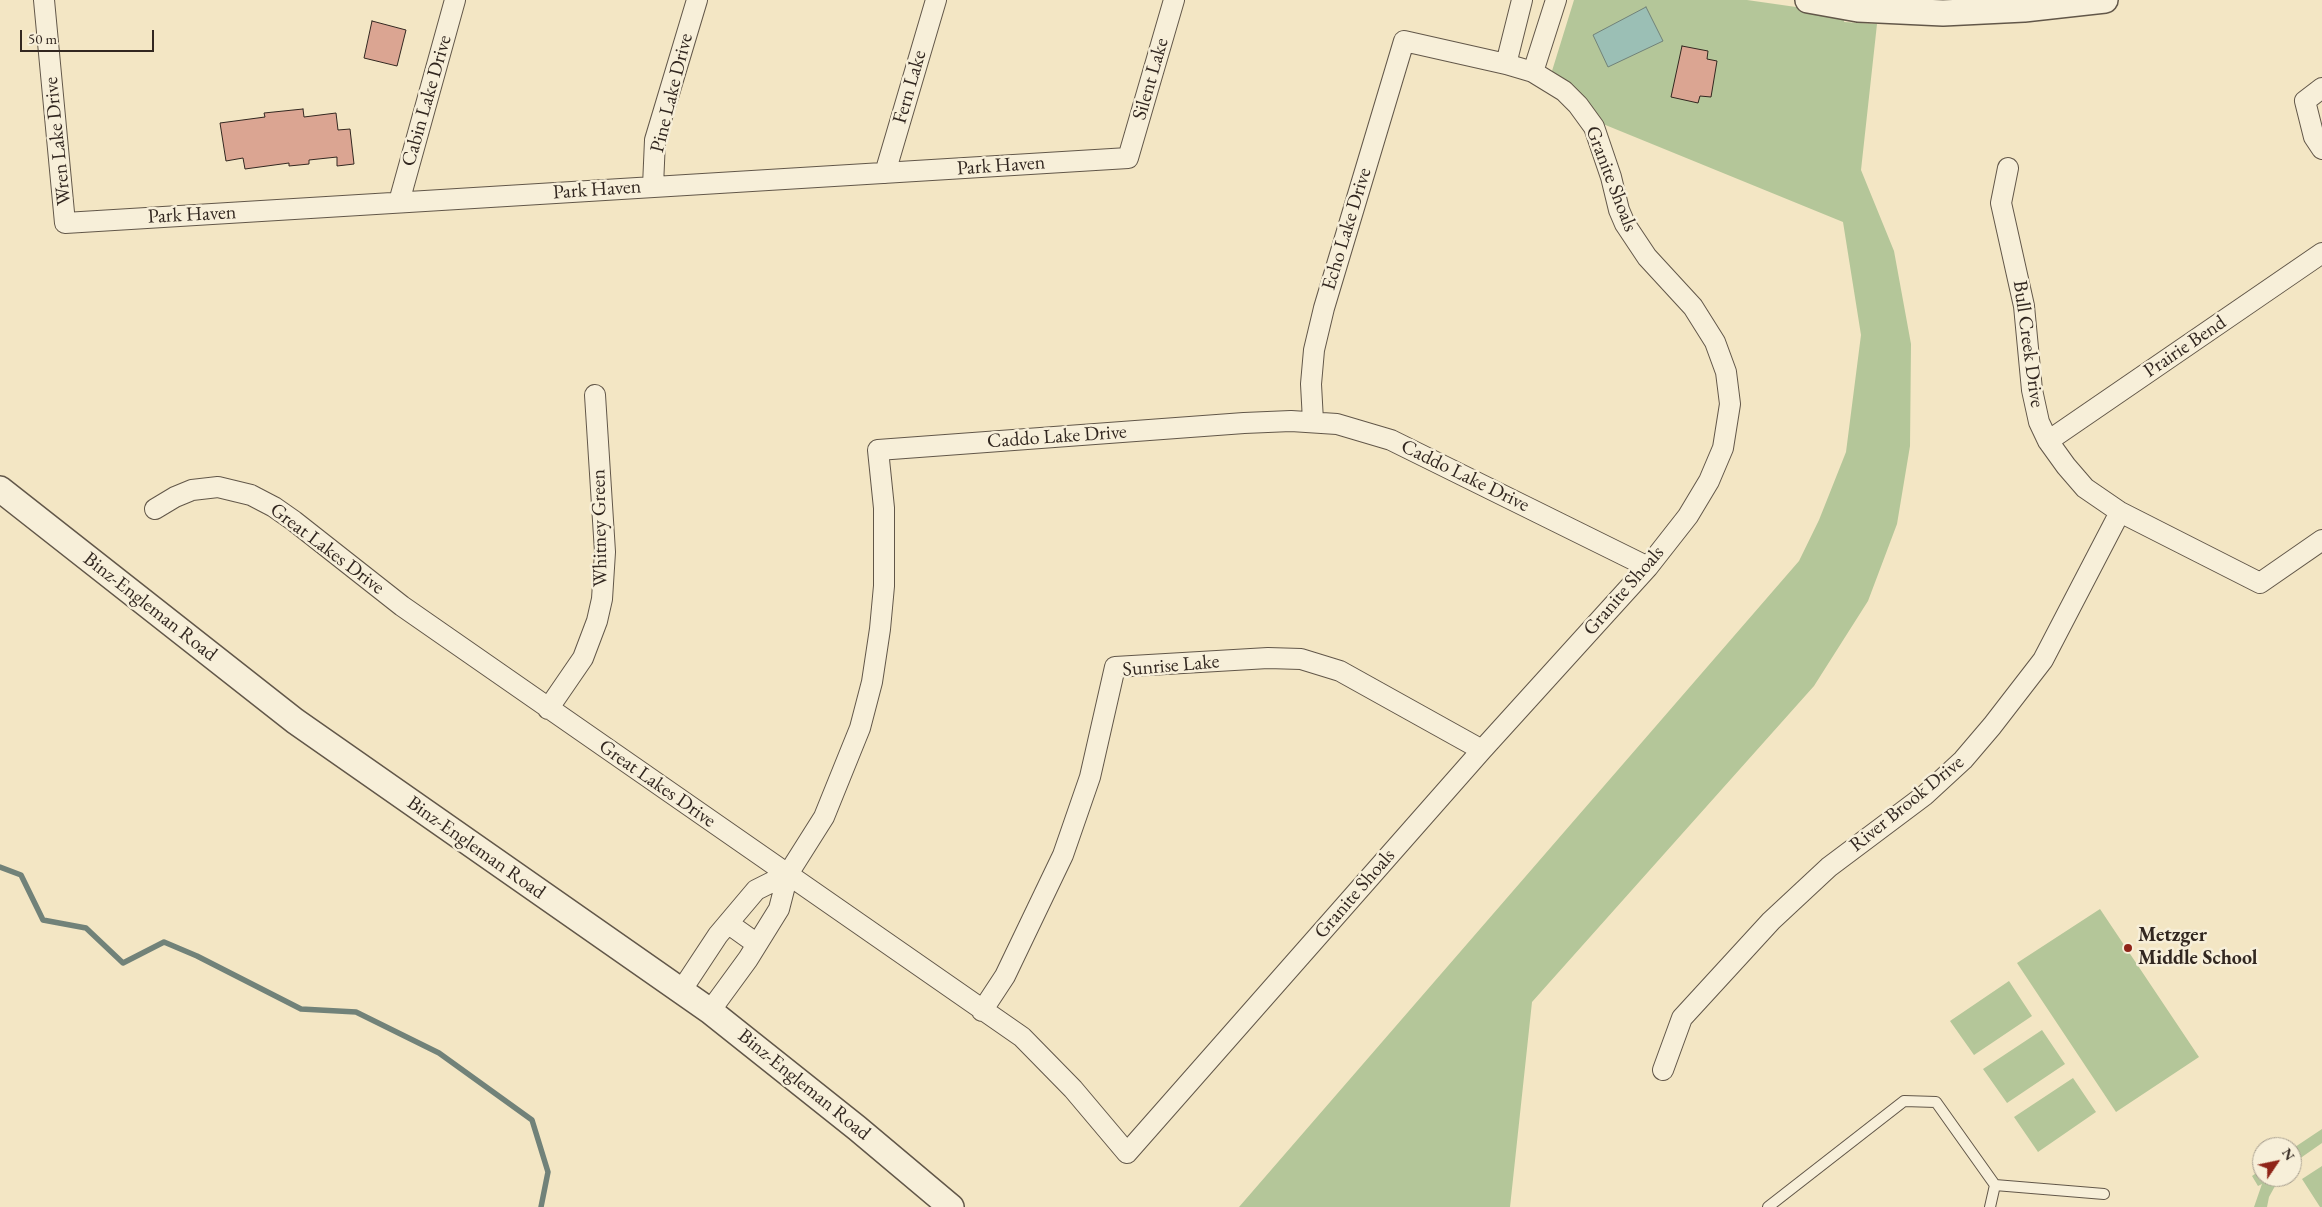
<!DOCTYPE html>
<html>
<head>
<meta charset="utf-8">
<style>
  body { margin:0 }
  #map { position:relative; width:2322px; height:1207px; overflow:hidden; background:#f3e6c4; font-family:"EB Garamond",serif }
  canvas { display:block }
  .north { position:absolute; left:2252px; top:1137px; width:50px; height:50px; box-sizing:border-box; background:#f7efd9; border:1px solid #a89f8f; border-radius:50%; rotate:56deg; font-size:14px; font-weight:700; line-height:20px; text-align:center; color:#322720 }
  .north::after { content:''; display:block; margin:auto; width:18px; height:22px; background:#8f2418; clip-path:polygon(50% 0,100% 100%,50% 72%,0 100%) }
  .scale { position:absolute; left:20px; top:30px; width:134px; height:22px; box-sizing:border-box; border:2px solid #322720; border-top:0; padding-left:6px; font-size:15px; line-height:18px; white-space:nowrap; color:#322720; -webkit-text-stroke:4px #f7efd9; paint-order:stroke }
</style>
</head>
<body>
<div id="map">
<canvas width="2322" height="1207"></canvas>
<div class="north">N</div>
<div class="scale">50 m</div>
</div>
<script>
const context = document.querySelector('canvas').getContext('2d');
context.lineJoin = 'round';
function fillPath(path, color) {
  context.fillStyle = color;
  context.fill(path, 'evenodd');
}
function toPath(rows) {
  const path = new Path2D();
  for (const r of rows) {
    path.moveTo(r[0], r[1]);
    for (let i = 2; i < r.length; i += 2) path.lineTo(r[i], r[i + 1]);
  }
  return path;
}
function trace(path, color, width, dash) {
  context.strokeStyle = color;
  context.lineWidth = width;
  context.lineCap = dash ? 'butt' : 'round';
  context.setLineDash(dash || []);
  context.stroke(path);
}
function label(font, color, halo, rows, align = 'center') {
  context.font = font + ' "EB Garamond",serif';
  context.lineWidth = 5;
  context.setLineDash([]);
  context.textBaseline = 'middle';
  context.strokeStyle = halo;
  context.fillStyle = color;
  for (const [text, x, y, turn = 0] of rows) {
    context.save();
    context.translate(x, y);
    context.rotate((+turn || 0) * Math.PI / 180);
    context.textAlign = isNaN(turn) ? turn : align;
    if (halo) context.strokeText(text, 0, 0);
    context.fillText(text, 0, 0);
    context.restore();
  }
}
fillPath(toPath([
  [1574,0,1747,0,1845,14,1844,22,1877,24,1861,170,1894,251,1911,344,1910,446,1897,524,1868,601,1814,686,1532,1002,1510,1207,1239,1207,1799,561,1819,520,1846,452,1861,335,1843,222,1603,124,1576,90,1552,71],
  [2100,909,2199,1057,2116,1112,2017,963],
  [2009,981,2032,1016,1974,1055,1950,1021],
  [2042,1030,2065,1064,2007,1103,1983,1069],
  [2073,1078,2096,1112,2038,1152,2014,1117],
  [2322,1129,2322,1143,2292,1164,2292,1149],
  [2322,1166,2322,1207,2320,1207,2302,1179],
  [2262,1169,2262,1177,2280,1177,2269,1197,2267,1207,2254,1207,2262,1184,2258,1186,2252,1176]
]), '#b4c699');
const water = toPath([
  [1646,7,1663,41,1608,67,1593,35,1646,7]
]);
fillPath(water, '#9bbfb5');
trace(water, '#718279', 1);
trace(toPath([
  [0,867,21,875,43,920,86,928,123,963,164,942,197,956,301,1009,356,1012,439,1053,532,1120,548,1172,541,1207]
]), '#718279', 5.5);
const building = toPath([
  [372,21,406,30,397,66,364,58,372,21],
  [1682,46,1708,51,1707,59,1717,61,1711,97,1700,96,1698,103,1671,97,1682,46],
  [303,109,304,117,336,113,338,130,350,129,354,164,337,166,337,157,309,160,309,164,289,166,289,163,245,169,243,158,226,161,220,123,265,117,264,113,303,109]
]);
fillPath(building, '#dba592');
trace(building, '#322720', 1);
const service = toPath([
  [1995,1185,2104,1194],
  [1768,1207,1904,1101,1936,1102,1995,1185,1990,1207]
]);
const minor = toPath([
  [44,0,65,223,1128,158,1174,0],
  [1506,64,1522,0],
  [1533,72,1556,0],
  [2322,88,2305,101,2314,137,2322,149],
  [2008,168,2001,203,2024,306,2032,390,2039,422,2048,441,2066,466,2085,488,2120,512,2260,583,2322,540],
  [885,173,936,0],
  [653,186,655,140,697,0],
  [399,202,455,0],
  [2048,441,2322,253],
  [155,509,175,497,192,490,218,487,251,495,274,507,294,521,402,606,1022,1037,1073,1089,1127,1153,1482,750,1648,567,1688,516,1709,481,1723,448,1730,404,1726,372,1715,342,1693,307,1647,257,1625,224,1619,210,1611,177,1594,127,1578,105,1564,91,1533,72,1506,64,1404,41,1324,308,1314,350,1311,384,1313,421],
  [548,709,583,658,597,621,602,599,605,552,595,395],
  [729,924,757,944],
  [681,991,718,935,756,890,788,874],
  [710,1011,748,959,779,909,788,874,824,817,860,728,872,682,880,629,884,586,884,508,878,450,1244,423,1291,421,1337,424,1391,440,1648,567],
  [982,1011,1005,976,1063,855,1090,777,1115,667,1268,658,1301,659,1340,671,1482,750],
  [1663,1070,1682,1018,1771,921,1829,867,1925,795,1963,760,1992,726,2043,660,2120,512]
]);
const tertiary = toPath([
  [1808,0,1858,9,1943,13,2024,9,2105,0],
  [0,489,295,721,710,1011,857,1128,951,1207]
]);
trace(service, '#625749', 12);
trace(minor, '#625749', 22);
trace(tertiary, '#625749', 28);
trace(service, '#f7efd9', 10);
trace(minor, '#f7efd9', 20);
trace(tertiary, '#f7efd9', 25);
for (const [x, y, r, color] of [
  [2128,948,5,"#8f2418"]
]) {
  const dot = new Path2D();
  dot.arc(x, y, r, 0, 2 * Math.PI);
  context.fillStyle = color;
  context.fill(dot);
  trace(dot, '#f7efd9', 2);
}
label('20px', '#322720', '#f7efd9', [
  ["Silent Lake",1151,79,-74],
  ["Fern Lake",910,87,-74],
  ["Pine Lake Drive",672,93,-76],
  ["Cabin Lake Drive",427,101,-74],
  ["Wren Lake Drive",58,141,-96],
  ["Park Haven",1001,166,-4],
  ["Granite Shoals",1611,179,69],
  ["Park Haven",597,190,-4],
  ["Park Haven",192,215,-3],
  ["Echo Lake Drive",1347,229,-73],
  ["Bull Creek Drive",2028,344,82],
  ["Prairie Bend",2185,347,-34],
  ["Caddo Lake Drive",1057,437,-4],
  ["Caddo Lake Drive",1465,476,26],
  ["Whitney Green",600,528,-91],
  ["Great Lakes Drive",327,549,37],
  ["Granite Shoals",1624,591,-49],
  ["Binz-Engleman Road",150,607,38],
  ["Sunrise Lake",1171,666,-5],
  ["Great Lakes Drive",657,784,35],
  ["River Brook Drive",1907,804,-39],
  ["Binz-Engleman Road",476,848,35],
  ["Granite Shoals",1355,894,-49],
  ["Binz-Engleman Road",804,1085,39]
]);
label('bold 20px', '#322720', '#f7efd9', [
  ["Metzger",2138,936],
  ["Middle School",2138,959]
], 'left');
</script>
</body>
</html>
